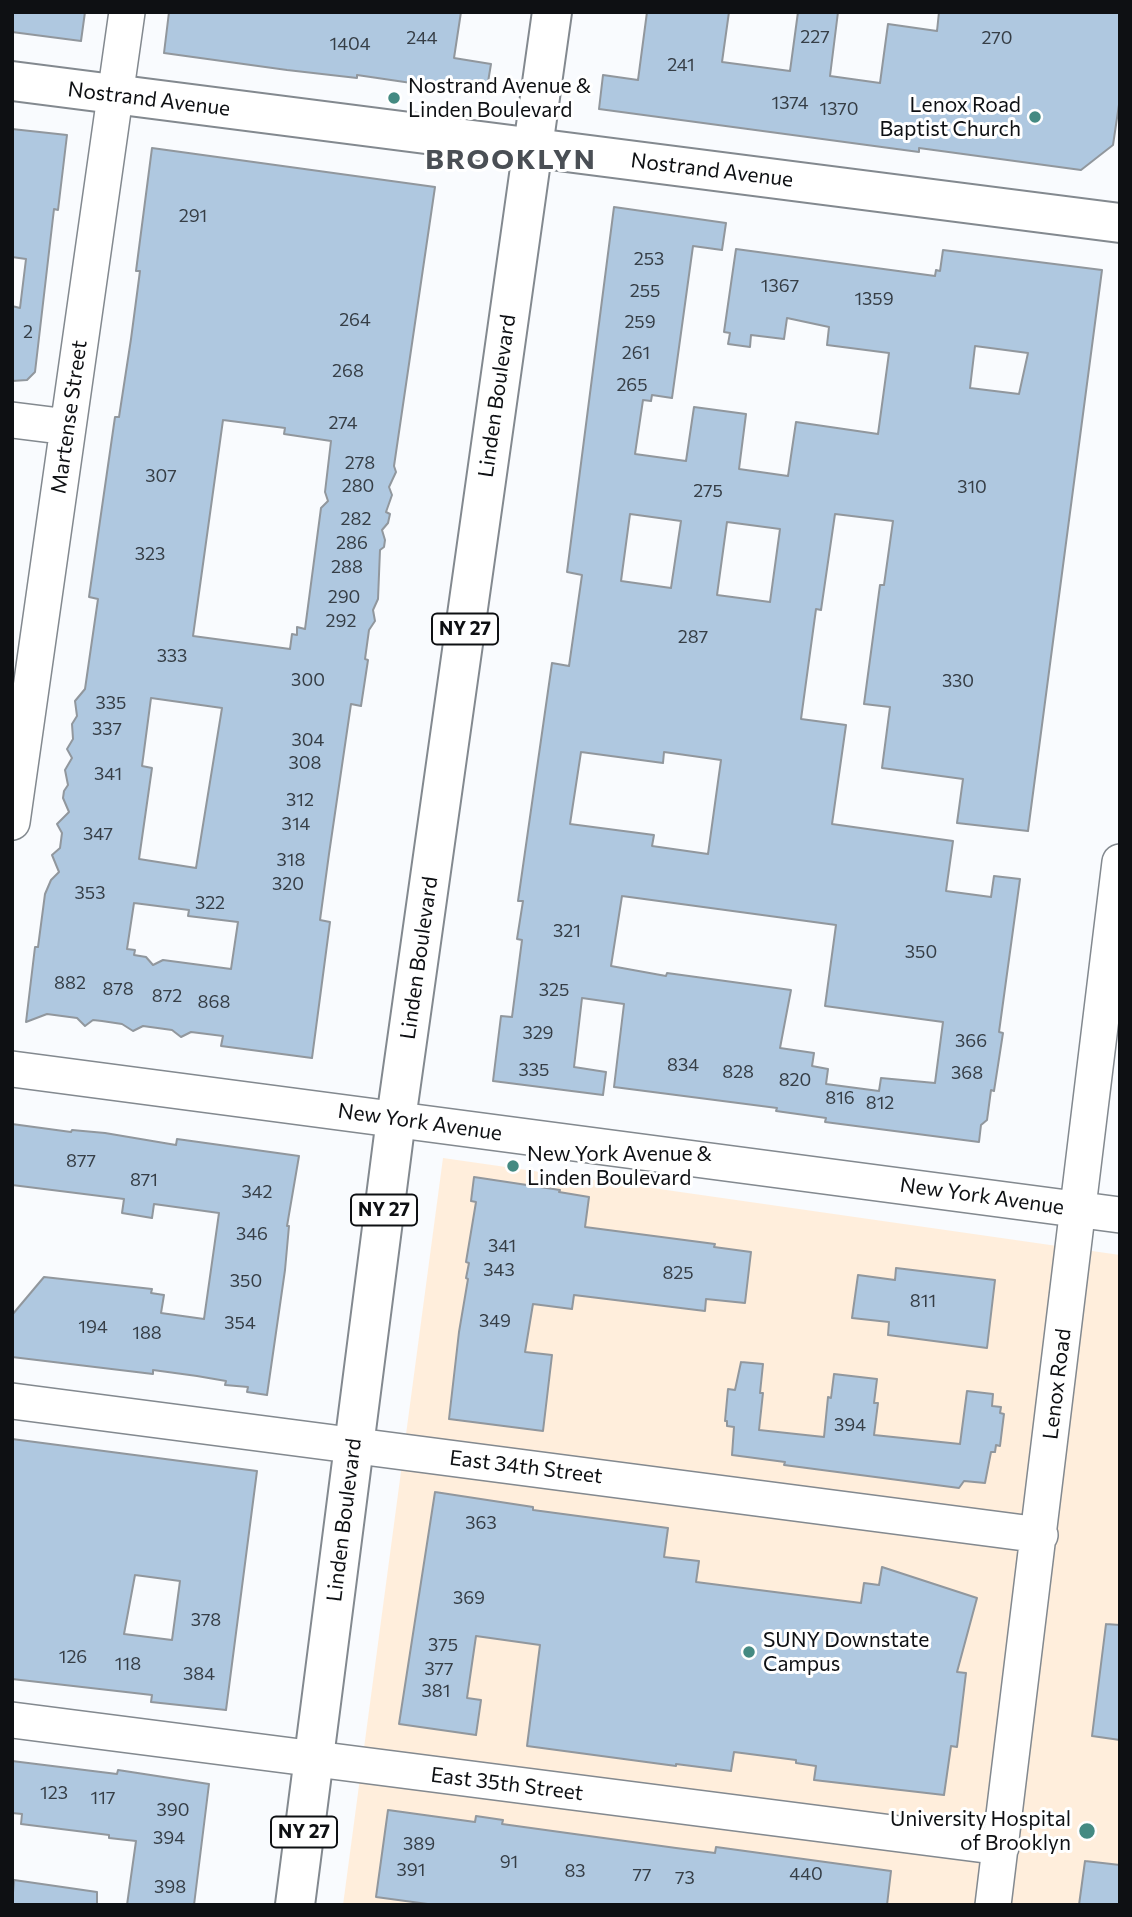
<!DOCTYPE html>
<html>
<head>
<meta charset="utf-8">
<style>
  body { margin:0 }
  #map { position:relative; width:1132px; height:1917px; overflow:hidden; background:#f9fbfe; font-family:Commissioner,sans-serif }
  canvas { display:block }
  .frame { position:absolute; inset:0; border:14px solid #0e1013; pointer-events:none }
</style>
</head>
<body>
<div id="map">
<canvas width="1132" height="1917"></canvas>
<div class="frame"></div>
</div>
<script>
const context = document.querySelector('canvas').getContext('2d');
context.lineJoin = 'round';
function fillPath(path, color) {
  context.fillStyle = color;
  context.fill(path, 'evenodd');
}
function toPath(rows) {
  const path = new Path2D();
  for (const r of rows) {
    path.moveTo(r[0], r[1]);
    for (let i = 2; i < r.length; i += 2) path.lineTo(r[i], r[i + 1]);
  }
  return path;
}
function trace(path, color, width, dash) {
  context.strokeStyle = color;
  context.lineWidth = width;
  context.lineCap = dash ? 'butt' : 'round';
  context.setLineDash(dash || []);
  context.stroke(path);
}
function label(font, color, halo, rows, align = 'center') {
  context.font = font + ' Commissioner,sans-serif';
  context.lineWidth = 6;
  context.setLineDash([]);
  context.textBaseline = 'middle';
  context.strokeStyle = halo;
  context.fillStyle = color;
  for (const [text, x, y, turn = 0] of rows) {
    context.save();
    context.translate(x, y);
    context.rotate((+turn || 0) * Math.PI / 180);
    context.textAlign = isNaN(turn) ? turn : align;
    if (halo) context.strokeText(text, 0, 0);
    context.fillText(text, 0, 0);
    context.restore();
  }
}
fillPath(toPath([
  [443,1158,1120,1255,1120,1905,343,1905]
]), '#ffeedc');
const building = toPath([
  [12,12,85,12,81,41,12,32,12,12],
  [169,12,461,12,454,58,491,64,486,94,357,75,357,78,287,70,164,53,169,12],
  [647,12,729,12,722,62,790,71,798,12,838,12,830,76,880,83,888,24,937,31,939,12,1120,12,1120,98,1113,145,1081,170,919,148,919,152,599,109,603,75,638,80,647,12],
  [12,129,67,135,58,210,54,209,35,372,27,380,12,381,12,306,20,308,26,259,12,257,12,129],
  [152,148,435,187,394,466,396,472,389,487,392,495,386,512,390,514,388,523,382,530,385,540,384,547,380,550,378,599,373,610,375,621,369,630,365,659,368,660,361,706,351,704,329,854,320,920,330,922,312,1058,221,1046,223,1036,191,1032,181,1037,172,1030,143,1026,133,1031,122,1024,102,1021,93,1020,85,1026,77,1018,47,1014,26,1022,35,947,38,947,45,894,51,880,59,872,52,855,60,848,62,833,57,824,69,812,63,798,64,791,68,785,65,770,72,758,67,749,73,739,72,724,77,716,75,701,85,689,98,599,89,597,115,417,119,417,131,339,140,271,136,271,152,148],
  [223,420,285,428,284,434,331,441,325,492,328,501,321,508,305,629,297,627,297,635,292,634,290,649,193,636,223,420],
  [151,698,222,708,196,868,139,859,152,768,142,766,151,698],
  [134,903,189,910,188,916,238,922,231,969,163,960,153,965,146,957,134,955,135,950,127,949,134,903],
  [614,207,726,223,722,250,693,246,672,398,652,395,651,401,643,400,635,454,686,461,694,407,746,414,739,469,788,476,796,422,878,434,889,353,827,345,829,327,787,318,784,339,751,335,750,347,728,344,730,333,724,332,736,249,935,276,936,270,940,271,943,250,1102,270,1028,831,957,823,963,779,882,768,890,707,864,704,880,585,884,585,893,521,835,514,821,610,816,609,801,719,846,725,832,824,953,841,946,891,991,897,994,876,1020,879,999,1032,1003,1033,994,1091,991,1090,987,1120,981,1125,979,1142,825,1122,826,1118,776,1111,777,1108,614,1087,624,1004,582,998,574,1067,606,1072,603,1095,493,1081,501,1016,512,1017,522,940,517,939,523,901,518,901,552,663,569,666,582,575,567,572,614,207],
  [975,346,1028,353,1019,394,970,388,975,346],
  [630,514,681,521,671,588,621,581,630,514],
  [727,522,780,529,770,602,717,595,727,522],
  [581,752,663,763,664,752,721,760,708,854,652,846,654,835,570,824,581,752],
  [622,896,836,925,825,1006,943,1022,935,1083,881,1078,879,1091,826,1084,828,1069,812,1066,814,1053,780,1048,791,990,667,973,666,976,611,966,622,896],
  [12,1124,71,1132,72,1130,105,1133,176,1145,177,1139,299,1156,287,1226,289,1226,285,1270,267,1395,247,1392,248,1387,225,1385,226,1381,197,1376,153,1370,153,1374,12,1357,12,1315,44,1277,152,1289,151,1293,164,1295,161,1313,204,1319,219,1213,154,1204,152,1218,122,1213,124,1199,12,1185,12,1124],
  [474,1177,560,1190,559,1192,589,1197,585,1227,715,1244,714,1247,751,1252,745,1303,706,1299,705,1311,574,1295,572,1309,533,1304,525,1352,552,1355,543,1431,449,1419,459,1332,468,1279,466,1278,469,1263,466,1262,476,1202,471,1201,474,1177],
  [896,1268,995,1280,987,1348,888,1335,889,1322,852,1318,858,1275,895,1280,896,1268],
  [741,1362,763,1364,760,1393,763,1393,759,1430,824,1437,828,1397,831,1398,834,1374,877,1379,874,1403,878,1403,874,1435,960,1444,967,1391,993,1394,992,1406,1001,1407,1000,1413,1004,1414,1000,1446,996,1445,995,1452,991,1452,985,1483,964,1481,959,1488,784,1465,785,1462,732,1455,734,1427,727,1426,727,1421,725,1421,728,1389,735,1390,741,1362],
  [12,1439,257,1471,226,1710,151,1702,152,1695,12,1679,12,1439],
  [135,1575,180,1581,172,1640,124,1634,135,1575],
  [435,1492,533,1507,533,1510,668,1528,664,1557,699,1561,696,1582,861,1603,864,1583,879,1585,882,1567,977,1598,957,1672,966,1673,957,1747,951,1746,944,1795,814,1780,816,1766,796,1763,796,1760,734,1752,731,1771,676,1764,676,1766,527,1746,540,1645,476,1636,467,1698,481,1700,476,1735,399,1724,435,1492],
  [1106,1624,1120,1625,1120,1740,1092,1736,1106,1624],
  [12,1761,117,1774,118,1770,209,1784,194,1905,127,1905,136,1841,109,1838,109,1835,21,1824,22,1814,12,1813,12,1761],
  [388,1810,475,1822,476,1816,503,1820,502,1824,676,1848,715,1853,716,1847,891,1871,887,1905,435,1905,376,1897,388,1810],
  [1085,1861,1120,1865,1120,1905,1079,1905,1085,1861],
  [14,1880,97,1892,97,1905,12,1905,14,1880]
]);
fillPath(building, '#afc8e0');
trace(building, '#91979d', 2);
const minor = toPath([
  [12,420,68,427],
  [12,822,127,12],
  [12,1069,1120,1215],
  [12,1401,1040,1535],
  [12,1720,1001,1847],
  [993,1905,1120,862]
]);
const major = toPath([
  [12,81,1120,223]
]);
const highway = toPath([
  [295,1905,396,1119,552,12]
]);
trace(minor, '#83898f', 38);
trace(major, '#83898f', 42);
trace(highway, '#83898f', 42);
trace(minor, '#fff', 35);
trace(major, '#fff', 38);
trace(highway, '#fff', 38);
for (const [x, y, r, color] of [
  [394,98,7,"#448a82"],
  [1035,117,7,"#448a82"],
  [513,1166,7,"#448a82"],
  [749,1652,7,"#448a82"],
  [1087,1831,9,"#448a82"]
]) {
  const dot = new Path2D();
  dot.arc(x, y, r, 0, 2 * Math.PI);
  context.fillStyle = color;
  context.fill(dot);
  trace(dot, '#fff', 2.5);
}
label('18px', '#363e46', null, [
  ["227",815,37],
  ["244",422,38],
  ["270",997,38],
  ["1404",350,44],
  ["241",681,65],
  ["1374",790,103],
  ["1370",839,109],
  ["291",193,216],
  ["253",649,259],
  ["1367",780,286],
  ["255",645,291],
  ["1359",874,299],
  ["264",355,320],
  ["259",640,322],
  ["2",28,332],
  ["261",636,353],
  ["268",348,371],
  ["265",632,385],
  ["274",343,423],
  ["278",360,463],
  ["307",161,476],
  ["280",358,486],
  ["310",972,487],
  ["275",708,491],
  ["282",356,519],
  ["286",352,543],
  ["323",150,554],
  ["288",347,567],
  ["290",344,597],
  ["292",341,621],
  ["287",693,637],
  ["333",172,656],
  ["300",308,680],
  ["330",958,681],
  ["335",111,703],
  ["337",107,729],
  ["304",308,740],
  ["308",305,763],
  ["341",108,774],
  ["312",300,800],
  ["314",296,824],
  ["347",98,834],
  ["318",291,860],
  ["320",288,884],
  ["353",90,893],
  ["322",210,903],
  ["321",567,931],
  ["350",921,952],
  ["882",70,983],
  ["878",118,989],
  ["325",554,990],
  ["872",167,996],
  ["868",214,1002],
  ["329",538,1033],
  ["366",971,1041],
  ["834",683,1065],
  ["335",534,1070],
  ["828",738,1072],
  ["368",967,1073],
  ["820",795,1080],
  ["816",840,1098],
  ["812",880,1103],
  ["877",81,1161],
  ["871",144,1180],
  ["342",257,1192],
  ["346",252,1234],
  ["341",502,1246],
  ["343",499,1270],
  ["825",678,1273],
  ["350",246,1281],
  ["811",923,1301],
  ["349",495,1321],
  ["354",240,1323],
  ["194",93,1327],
  ["188",147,1333],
  ["394",850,1425],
  ["363",481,1523],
  ["369",469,1598],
  ["378",206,1620],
  ["375",443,1645],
  ["126",73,1657],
  ["118",128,1664],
  ["377",439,1669],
  ["384",199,1674],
  ["381",436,1691],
  ["123",54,1793],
  ["117",103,1798],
  ["390",173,1810],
  ["394",169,1838],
  ["389",419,1844],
  ["91",509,1862],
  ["391",411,1870],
  ["83",575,1871],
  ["440",806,1874],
  ["77",642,1875],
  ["73",685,1878],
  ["398",170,1887]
]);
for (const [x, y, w] of [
  [465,629,66],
  [384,1210,66],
  [304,1832,66]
]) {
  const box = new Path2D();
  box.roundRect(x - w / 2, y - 15.5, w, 31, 5);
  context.fillStyle = '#fff';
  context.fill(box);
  trace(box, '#0e1013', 2);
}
label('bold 19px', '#0e1013', null, [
  ["NY 27",465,629],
  ["NY 27",384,1210],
  ["NY 27",304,1832]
]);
label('21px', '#0e1013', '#fff', [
  ["Nostrand Avenue &",408,86],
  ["Linden Boulevard",408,110],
  ["Lenox Road",1021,105,"right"],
  ["Baptist Church",1021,129,"right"],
  ["New York Avenue &",527,1154],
  ["Linden Boulevard",527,1178],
  ["SUNY Downstate",763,1640],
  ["Campus",763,1664],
  ["University Hospital",1071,1819,"right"],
  ["of Brooklyn",1071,1843,"right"]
], 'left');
label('21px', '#0e1013', '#fff', [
  ["Nostrand Avenue",149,99,7],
  ["Nostrand Avenue",712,170,7],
  ["Linden Boulevard",497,396,-82],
  ["Martense Street",69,417,-82],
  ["Linden Boulevard",419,958,-82],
  ["New York Avenue",420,1122,8],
  ["New York Avenue",982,1196,8],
  ["Lenox Road",1057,1384,-83],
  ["East 34th Street",526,1467,7],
  ["Linden Boulevard",344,1520,-83],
  ["East 35th Street",507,1784,7]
]);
context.letterSpacing = '2px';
label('bold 28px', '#4a4f55', '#fff', [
  ["BROOKLYN",511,160]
]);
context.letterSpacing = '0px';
</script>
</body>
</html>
